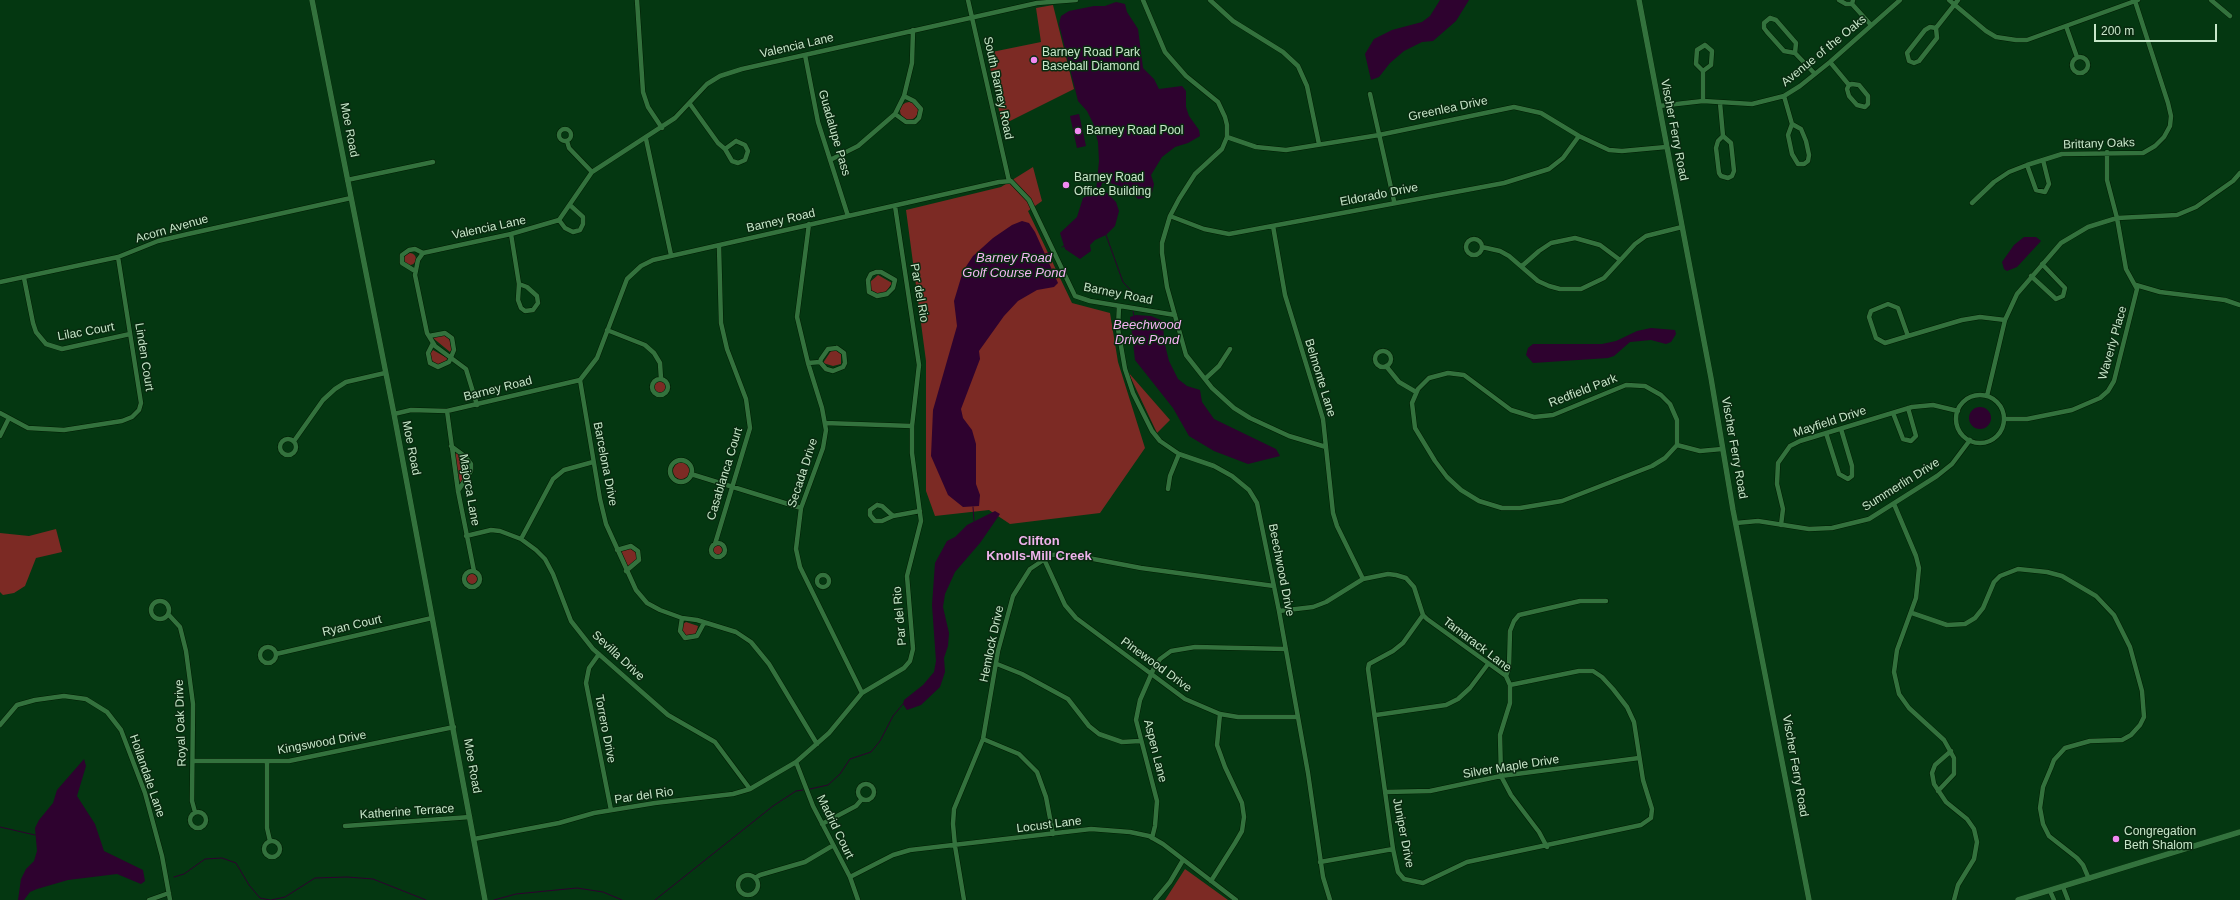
<!DOCTYPE html>
<html>
<head>
<meta charset="utf-8">
<style>
  body { margin:0 }
  #map { position:relative; width:2240px; height:900px; overflow:hidden; background:#043711; font-family:Arial,sans-serif }
  canvas { display:block }
  .scale { position:absolute; left:2094px; top:24px; width:123px; height:18px; box-sizing:border-box; border:2px solid #c7e6c9; border-top:0; padding-left:5px; font-size:12px; line-height:14px; white-space:nowrap; color:#c7e6c9; -webkit-text-stroke:3px #092b10; paint-order:stroke }
</style>
</head>
<body>
<div id="map">
<canvas width="2240" height="900"></canvas>
<div class="scale">200 m</div>
</div>
<script>
const context = document.querySelector('canvas').getContext('2d');
context.lineJoin = 'round';
function fillPath(path, color) {
  context.fillStyle = color;
  context.fill(path, 'evenodd');
}
function toPath(rows) {
  const path = new Path2D();
  for (const r of rows) {
    if (r.length === 3) {
      path.moveTo(r[0] + r[2], r[1]);
      path.arc(r[0], r[1], r[2], 0, 2 * Math.PI);
      continue;
    }
    path.moveTo(r[0], r[1]);
    for (let i = 2; i < r.length; i += 2) path.lineTo(r[i], r[i + 1]);
  }
  return path;
}
function trace(path, color, width, dash) {
  context.strokeStyle = color;
  context.lineWidth = width;
  context.lineCap = dash ? 'butt' : 'round';
  context.setLineDash(dash || []);
  context.stroke(path);
}
function label(font, color, halo, rows, align = 'center') {
  context.font = font + ' Arial,sans-serif';
  context.lineWidth = 3;
  context.setLineDash([]);
  context.textBaseline = 'middle';
  context.strokeStyle = halo;
  context.fillStyle = color;
  for (const [text, x, y, turn = 0] of rows) {
    context.save();
    context.translate(x, y);
    context.rotate((+turn || 0) * Math.PI / 180);
    context.textAlign = isNaN(turn) ? turn : align;
    if (halo) context.strokeText(text, 0, 0);
    context.fillText(text, 0, 0);
    context.restore();
  }
}
fillPath(toPath([
  [1053,5,1074,89,1002,125,987,53,1041,42,1036,8],
  [909,111,9],
  [1033,167,1042,201,1028,211,1072,303,1110,313,1118,362,1145,448,1100,513,1010,524,989,510,935,516,926,491,926,361,906,210,1001,187],
  [410,259,6],
  [878,275,892,283,886,292,879,294,871,291,870,282],
  [441,335,449,337,452,350,450,352,433,338],
  [433,350,447,358,446,363,435,365,430,357,430,353],
  [831,351,837,351,841,354,841,364,833,366,823,363],
  [1128,372,1170,420,1157,433],
  [660,387,6],
  [457,453,466,460,469,469,465,480,460,483,454,454],
  [682,471,9],
  [56,529,62,552,36,558,25,586,14,593,3,595,0,592,0,533,29,536],
  [717,550,5],
  [634,548,639,560,626,571,617,550],
  [472,579,5],
  [686,622,698,626,696,634,693,636,685,635,683,632,682,625],
  [1185,869,1228,900,1165,900]
]), '#7c2a24');
fillPath(toPath([
  [1440,0,1469,0,1456,21,1433,41,1422,42,1404,51,1390,63,1379,77,1371,80,1365,54,1374,39,1392,30,1422,22,1430,16],
  [1116,2,1125,4,1127,12,1138,29,1143,68,1154,79,1159,89,1182,86,1186,91,1186,107,1189,116,1199,130,1200,136,1188,143,1175,147,1162,157,1151,175,1154,184,1152,193,1144,198,1138,199,1126,188,1110,183,1102,183,1101,187,1116,202,1119,211,1115,226,1106,235,1095,240,1090,245,1091,251,1080,259,1065,249,1060,233,1077,217,1083,198,1096,191,1099,161,1098,142,1093,123,1087,111,1078,101,1059,24,1061,16,1069,11,1094,6,1105,6],
  [1079,114,1086,146,1077,148,1070,116],
  [1022,221,1029,223,1035,232,1058,283,1054,287,1037,290,1018,301,1004,316,979,351,980,359,961,409,963,418,972,430,976,444,976,484,980,495,979,506,963,507,948,495,931,456,933,410,957,326,954,301,963,271,973,256,993,238,1012,225],
  [2024,237,2036,237,2041,241,2017,267,2007,271,2004,269,2002,262,2014,245],
  [1136,315,1151,316,1163,321,1164,341,1169,361,1178,379,1187,386,1200,390,1202,402,1214,419,1276,449,1280,456,1248,464,1214,451,1189,436,1173,408,1135,360,1130,317],
  [1651,328,1675,330,1676,334,1671,342,1666,344,1651,340,1630,342,1614,356,1608,358,1533,363,1526,355,1528,348,1533,344,1602,344,1616,341,1637,331],
  [1980,418,11],
  [995,511,1000,514,980,543,955,572,945,594,943,607,949,633,948,646,944,658,945,672,940,687,921,705,907,710,903,704,904,700,923,685,934,672,936,661,932,605,935,563,947,541,955,537,967,525],
  [84,759,86,766,77,796,95,824,104,851,143,870,145,881,141,884,117,874,68,880,37,889,30,892,24,900,18,900,21,879,26,869,34,861,37,851,35,828,39,820,53,803,57,790]
]), '#2e022f');
trace(toPath([
  [1106,235,1123,282,1135,295,1134,301],
  [1062,247,1064,246],
  [1045,254,1051,252],
  [1133,311,1134,316],
  [973,507,974,521],
  [810,789,828,785,840,774,850,759,871,752,880,741,893,716,903,704],
  [0,827,35,835],
  [174,877,184,874,205,859,222,858,236,863,249,885,260,898,270,900],
  [271,900,285,897,315,878,347,877,373,879,426,900],
  [494,900,516,894,577,888,603,892,622,900],
  [655,900,773,806,796,791,803,790]
]), '#2e022f', 1);
const minor = toPath([
  [637,0,643,92,648,107,662,128],
  [968,0,1009,181],
  [1143,0,1165,52,1186,76,1218,102,1225,117,1227,125,1227,137,1222,149,1195,174,1179,199,1170,216,1162,243,1162,253,1167,287,1186,355,1212,388,1234,408,1250,418,1289,436,1326,447],
  [1210,0,1233,21,1283,52,1298,66,1307,86,1319,144],
  [1839,0,1846,4,1852,4,1853,0],
  [1949,0,1986,31,1996,37,2016,40,2027,40,2138,0],
  [2211,0,2230,16],
  [1852,4,1871,25],
  [1770,18,1776,20,1796,43,1795,53,1784,51,1767,32,1764,28,1764,23,1770,18],
  [2066,26,2077,57],
  [1930,27,1936,28,1937,38,1919,61,1914,63,1909,61,1907,53,1925,30,1930,27],
  [1936,28,1958,0],
  [1705,45,1712,51,1711,65,1703,71,1696,64,1697,50,1705,45],
  [1795,53,1815,74],
  [805,55,818,122,848,216],
  [2080,65,8],
  [1830,62,1849,85],
  [1852,84,1859,85,1868,96,1868,104,1865,107,1857,105,1849,96,1847,89,1849,85,1852,84],
  [1370,94,1394,201],
  [1784,96,1792,124],
  [1703,101,1703,71],
  [1720,103,1723,136],
  [690,104,718,143,725,149],
  [1659,106,1703,101,1752,104,1784,96,1800,86,1830,62,1900,0],
  [895,114,904,96,912,63,913,30],
  [1792,124,1801,129,1806,141,1809,155,1808,161,1804,164,1798,164,1792,154,1788,135,1792,124],
  [565,135,6],
  [1723,136,1731,143,1734,171,1732,176,1728,178,1721,176,1719,173,1716,148,1718,141,1723,136],
  [1227,137,1256,147,1286,150,1379,135,1514,107,1541,113,1579,136,1609,150,1622,151,1666,147],
  [646,139,671,255],
  [567,141,569,148,592,172],
  [736,141,745,145,748,151,745,160,738,163,732,161,725,149,736,141],
  [830,160,858,146,895,114,906,122,915,122,919,118,921,109,914,101,904,96],
  [2027,165,2036,190,2045,192,2049,184,2043,160],
  [347,180,433,162],
  [1972,203,1994,182,2009,172,2027,165,2062,154,2143,153,2155,146,2164,137,2170,126,2171,116,2168,103,2135,1],
  [1170,216,1204,229,1229,234,1504,183,1549,169,1563,158,1579,136],
  [559,220,592,172,675,118,707,84,720,76,742,69,1037,3,1076,0],
  [809,224,797,317,808,363,822,408,826,430,823,448,801,508,796,549,800,567,862,693],
  [1273,226,1285,295,1323,419,1333,513,1337,526,1363,579],
  [511,234,519,284],
  [1474,247,8],
  [1482,247,1500,251,1509,256,1538,281,1549,286,1560,289,1581,289,1604,278,1635,244,1646,236,1682,227],
  [423,253,418,260,415,275,427,333,435,346,466,369,477,405],
  [1522,266,1539,251,1551,243,1575,238,1600,245,1620,260],
  [415,271,402,263,402,255,409,250,415,249,423,253,511,234,559,220,565,228,573,232,580,230,583,224,583,217,571,206],
  [876,272,881,272,895,280,893,288,887,294,877,296,869,292,868,280,871,274,876,272],
  [2031,276,2056,299,2063,296,2065,288,2042,264],
  [24,278,33,323,36,332,46,344,62,349,130,334],
  [0,282,118,257,158,241,188,234,351,198],
  [519,284,527,287,537,296,538,303,533,310,525,311,521,308,518,300,519,284],
  [2136,285,2160,292,2225,300,2240,305],
  [1119,306,1118,329,1125,369,1133,393,1152,431,1160,441,1179,454,1214,466,1232,476,1249,490,1257,503,1279,611,1308,773,1323,877,1330,900],
  [607,330,645,345,654,353,660,363,661,379],
  [429,336,445,333,452,338,454,350,449,362,438,367,430,363,428,353,433,343],
  [1908,336,1898,308,1888,304,1871,311,1869,317,1876,338,1885,343,1908,336,1962,320,1980,317,2005,320],
  [837,348,844,353,845,363,843,367,833,371,826,369,820,362,821,359,828,349,837,348],
  [1383,359,8],
  [808,363,820,362],
  [1386,366,1399,382,1416,392],
  [660,387,8],
  [1205,379,1219,366,1230,349],
  [580,380,600,499,606,524,636,590,647,603,660,610,682,618,697,620,736,632,751,642,769,664,817,744],
  [1980,419,24],
  [1987,396,2005,320,2017,294,2061,243,2088,227,2104,222,2117,218,2177,215,2196,207,2233,181,2240,173],
  [447,411,458,491,474,571],
  [0,413,28,428,64,430,122,421,132,417,139,410,141,403,118,257],
  [1893,413,1903,439,1911,441,1916,436,1908,408],
  [394,414,411,410,447,411,580,380,597,358,627,279,641,266,653,260,999,182,1011,181,1029,200,1075,296,1090,301,1175,315],
  [2004,419,2027,419,2072,410,2100,398,2108,391,2114,381,2137,289,2126,269,2117,218,2107,180,2107,152],
  [825,423,912,426],
  [1826,433,1839,474,1848,479,1852,476,1852,466,1841,429],
  [0,436,9,418],
  [288,447,8],
  [294,441,323,400,335,389,346,382,385,373],
  [1677,445,1677,420,1670,404,1661,395,1645,386,1626,385,1553,415,1534,417,1511,410,1464,375,1448,373,1429,378,1418,389,1412,403,1415,428,1435,461,1447,477,1461,490,1479,501,1502,508,1520,508,1562,501,1652,466,1665,458,1677,445,1700,451,1722,449],
  [451,446,466,457,471,464,471,471,458,491],
  [681,471,11],
  [691,474,801,508],
  [1168,489,1170,476,1179,454],
  [1894,504,1916,556,1919,568,1916,598,1897,650,1894,672,1899,694,1909,708,1944,740,1954,758,1954,774,1938,791],
  [877,505,882,506,893,516,882,521,875,521,870,515,870,510,877,505],
  [893,516,920,511],
  [1736,523,1758,521,1809,529,1832,528,1869,519,1937,476,1952,464,1970,440],
  [1781,525,1783,509,1777,484,1778,463,1790,446,1800,441,1912,407,1933,405,1958,411],
  [466,536,491,530,500,531,521,539,536,550,545,559,553,574,571,621,593,649,668,715,715,742,750,789],
  [521,539,553,479,564,470,593,462],
  [718,550,7],
  [715,544,750,428,746,399,727,349,721,323,719,246],
  [617,550,631,546,638,551,639,560,626,571],
  [1044,559,1065,605,1076,618,1185,699,1220,714,1238,717,1298,717],
  [472,579,8],
  [823,581,6],
  [160,610,9],
  [1279,611,1313,607,1326,602,1363,579,1388,574,1396,575,1406,578,1414,587,1423,615,1427,619,1506,676,1510,685,1579,671,1593,671,1602,677,1613,689,1627,707,1634,722,1643,780,1652,809,1651,818,1641,825,1467,862,1423,883,1404,879,1398,872,1393,849,1368,669,1369,664,1393,651,1403,643,1423,615],
  [1912,613,1947,625,1965,624,1975,618,1983,608,1994,582,2000,576,2018,569,2047,572,2062,576,2096,596,2114,615,2130,647,2142,691,2144,717,2140,725,2131,735,2122,740,2090,741,2065,748,2054,760,2051,768,2043,787,2040,808,2043,824,2049,836,2077,858,2083,865,2089,879],
  [168,614,180,627,186,651,193,704,192,801,195,812],
  [682,618,680,631,685,638,697,636,704,623],
  [268,655,8],
  [276,654,432,618],
  [599,654,589,668,586,683,611,810],
  [997,664,1022,674,1068,699,1089,726,1099,734,1122,742,1140,741],
  [1506,676,1509,667,1510,631,1514,621,1519,615,1580,601,1606,601],
  [1510,685,1510,703,1500,735,1501,776,1511,795,1539,832,1547,847],
  [1376,715,1446,705,1458,699,1470,688,1488,664],
  [0,725,17,705,35,700,64,696,86,699,107,712,121,730,145,793,162,856,170,900],
  [983,739,1019,754,1037,772,1046,797,1053,834],
  [1951,751,1935,765,1932,773,1934,784,1946,802,1967,819,1974,829,1977,842,1974,859,1958,885,1954,900],
  [193,761,289,761,454,727],
  [267,762,267,828,270,841],
  [796,762,813,806,850,877,858,900],
  [866,792,8],
  [1385,792,1430,791,1501,776,1639,758],
  [198,820,8],
  [822,824,856,806,862,799],
  [345,826,470,817],
  [1152,838,1155,826,1157,801,1136,720,1140,700,1154,668,1160,659,1171,651,1195,647,1286,649],
  [474,839,559,823,594,813,655,803,733,794,750,789,796,762,829,733,862,693,904,668,910,661,913,649,907,576,921,521,912,453,912,426,919,365,895,206],
  [272,849,8],
  [1320,862,1393,849],
  [748,885,10],
  [850,877,893,855,910,850,1091,829,1130,832,1149,836,1163,844,1236,900],
  [755,878,760,875,805,862,832,846],
  [1211,881,1235,843,1242,831,1244,817,1242,803,1225,767,1217,745,1220,714],
  [2063,887,2068,900],
  [2050,891,2054,900],
  [149,900,169,893],
  [964,900,955,846,953,824,954,809,983,739,998,651,1013,596,1030,569,1051,555,1067,554,1141,568,1274,586],
  [1155,900,1170,882,1183,860]
]);
const tertiary = toPath([
  [312,0,394,414,485,900],
  [1639,0,1711,378,1733,510,1809,900],
  [2018,900,2240,832]
]);
trace(minor, '#001c03', 5.5);
trace(tertiary, '#001c03', 6);
trace(minor, '#33723d', 4.5);
trace(tertiary, '#33723d', 5.5);
for (const [x, y, r, color] of [
  [1034,60,4,"#f28af2"],
  [1078,131,4,"#f28af2"],
  [1066,185,4,"#f28af2"],
  [2116,839,4,"#f28af2"]
]) {
  const dot = new Path2D();
  dot.arc(x, y, r, 0, 2 * Math.PI);
  context.fillStyle = color;
  context.fill(dot);
  trace(dot, '#092b10', 1.5);
}
label('12px', '#c7e6c9', '#092b10', [
  ["Valencia Lane",797,46,-13],
  ["Avenue of the Oaks",1824,51,-39],
  ["South Barney Road",998,88,78],
  ["Greenlea Drive",1448,109,-12],
  ["Moe Road",349,130,79],
  ["Vischer Ferry Road",1674,130,79],
  ["Guadalupe Pass",834,133,74],
  ["Brittany Oaks",2099,144,-2],
  ["Eldorado Drive",1379,195,-11],
  ["Barney Road",781,221,-13],
  ["Valencia Lane",489,228,-12],
  ["Acorn Avenue",172,229,-16],
  ["Par del Rio",919,293,80],
  ["Barney Road",1118,294,11],
  ["Lilac Court",86,332,-10],
  ["Waverly Place",2113,343,-74],
  ["Linden Court",144,357,81],
  ["Belmonte Lane",1320,378,73],
  ["Barney Road",498,389,-14],
  ["Redfield Park",1583,391,-21],
  ["Mayfield Drive",1830,422,-18],
  ["Moe Road",411,448,79],
  ["Vischer Ferry Road",1734,448,80],
  ["Barcelona Drive",605,464,79],
  ["Secada Drive",803,473,-72],
  ["Casablanca Court",725,474,-73],
  ["Summerlin Drive",1901,485,-32],
  ["Majorca Lane",469,490,80],
  ["Beechwood Drive",1281,570,79],
  ["Par del Rio",900,616,-95],
  ["Ryan Court",352,626,-13],
  ["Hemlock Drive",992,644,-78],
  ["Tamarack Lane",1477,645,37],
  ["Sevilla Drive",618,656,43],
  ["Pinewood Drive",1156,665,36],
  ["Royal Oak Drive",181,723,-92],
  ["Torrero Drive",605,729,79],
  ["Kingswood Drive",322,743,-10],
  ["Aspen Lane",1155,751,76],
  ["Moe Road",472,766,80],
  ["Vischer Ferry Road",1795,766,80],
  ["Silver Maple Drive",1511,767,-9],
  ["Hollandale Lane",147,776,71],
  ["Par del Rio",644,796,-8],
  ["Katherine Terrace",407,812,-4],
  ["Locust Lane",1049,825,-7],
  ["Madrid Court",835,827,64],
  ["Juniper Drive",1403,833,79]
]);
label('12px', '#c7e6c9', '#092b10', [
  ["Barney Road Park",1042,53],
  ["Baseball Diamond",1042,67],
  ["Barney Road Pool",1086,131],
  ["Barney Road",1074,178],
  ["Office Building",1074,192],
  ["Congregation",2124,832],
  ["Beth Shalom",2124,846]
], 'left');
label('italic 13px', '#f5b4f4', '#092b10', [
  ["Barney Road",1014,258],
  ["Golf Course Pond",1014,273],
  ["Beechwood",1147,325],
  ["Drive Pond",1147,340]
]);
label('bold 13px', '#eeb3ec', '#092b10', [
  ["Clifton",1039,541],
  ["Knolls-Mill Creek",1039,556]
]);
</script>
</body>
</html>
